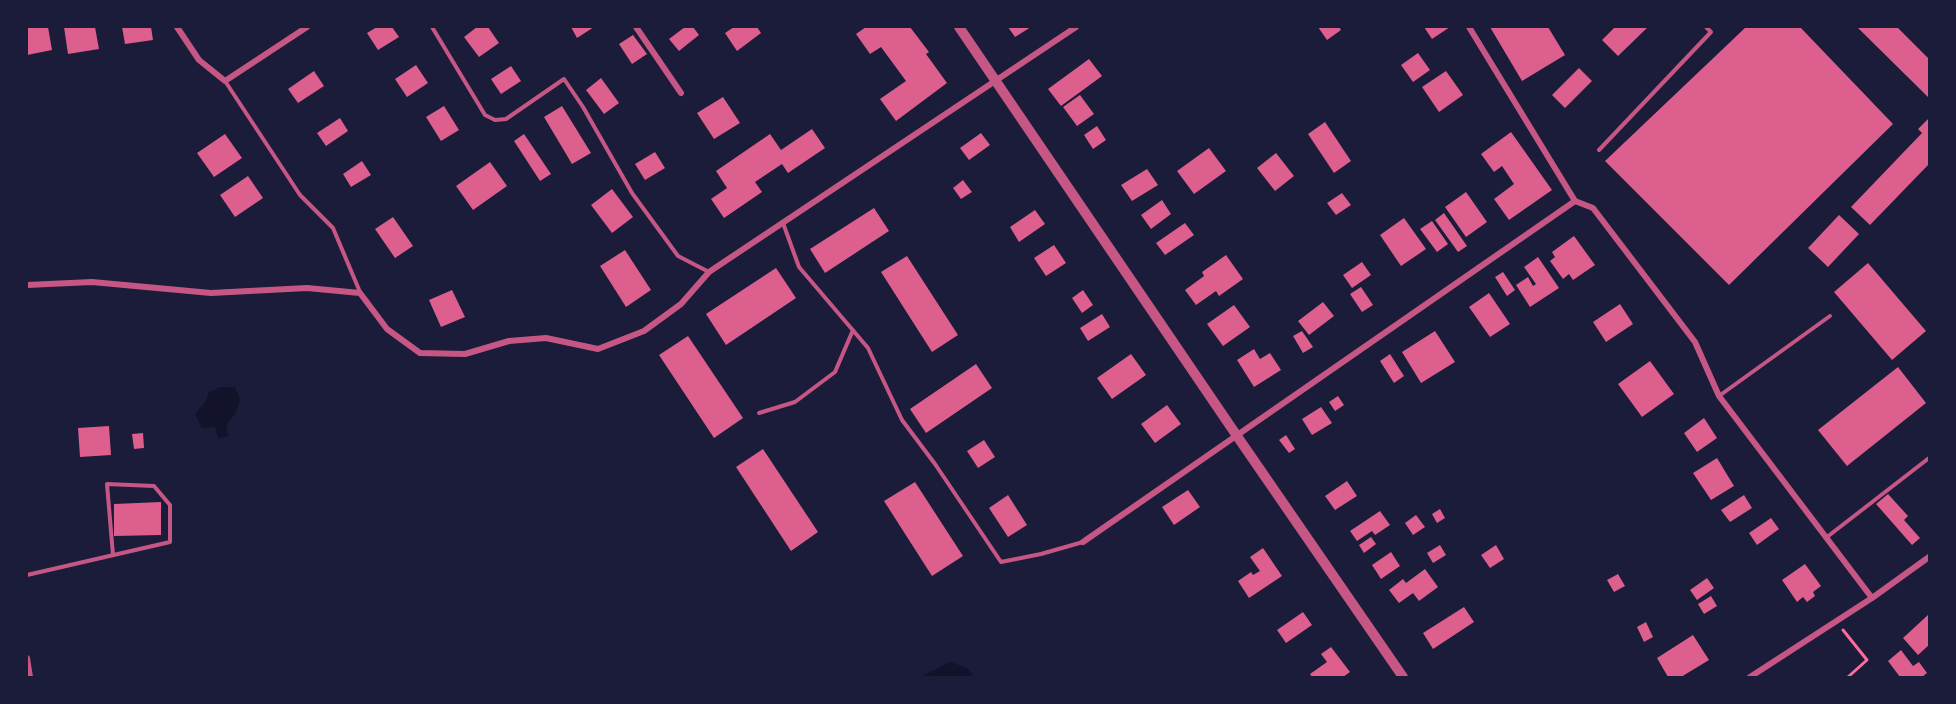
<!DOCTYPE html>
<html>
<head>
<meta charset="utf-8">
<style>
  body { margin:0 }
  #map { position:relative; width:1956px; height:704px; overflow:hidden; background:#1b1b3a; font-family:"DM Sans",sans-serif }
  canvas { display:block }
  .frame { position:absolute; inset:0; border:28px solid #1b1b3a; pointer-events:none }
</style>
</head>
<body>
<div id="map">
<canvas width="1956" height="704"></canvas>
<div class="frame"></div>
</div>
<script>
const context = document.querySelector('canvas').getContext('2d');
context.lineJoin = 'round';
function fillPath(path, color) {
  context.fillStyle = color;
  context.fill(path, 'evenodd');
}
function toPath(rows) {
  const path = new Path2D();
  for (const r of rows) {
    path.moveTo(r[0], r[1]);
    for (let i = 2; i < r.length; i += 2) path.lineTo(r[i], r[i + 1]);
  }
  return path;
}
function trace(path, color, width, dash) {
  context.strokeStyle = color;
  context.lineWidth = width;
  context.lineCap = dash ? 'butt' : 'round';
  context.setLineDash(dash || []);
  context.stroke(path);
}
fillPath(toPath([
  [220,387,235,387,240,400,236,412,226,426,229,436,218,438,215,427,202,428,195,414,206,401,209,392],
  [950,662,968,668,974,677,921,677]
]), '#12122b');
fillPath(toPath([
  [27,27,48,27,52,50,27,55],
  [64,27,95,27,99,49,68,54],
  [122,27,151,27,153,40,125,44],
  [377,27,392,27,399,37,378,50,367,33],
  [477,27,488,27,499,43,479,57,464,37],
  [571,27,594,27,577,38],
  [685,27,693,27,699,35,679,51,669,39],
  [734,27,757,27,761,33,737,51,725,33],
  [866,27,910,27,929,52,926,54,947,83,896,121,880,99,906,81,881,47,870,54,856,34],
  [1008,27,1031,27,1015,37],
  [1318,27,1339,27,1341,30,1327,40],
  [1424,27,1450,27,1432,39],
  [1490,27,1548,27,1565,55,1522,81],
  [1615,27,1648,27,1618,56,1602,40],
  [1746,27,1800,27,1893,124,1729,285,1605,161],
  [1857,27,1897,27,1929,59,1929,98],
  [633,35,647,54,632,64,619,44],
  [1418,53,1430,70,1413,82,1401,65],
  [1089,59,1102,76,1061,106,1048,89],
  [416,65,428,83,407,97,395,79],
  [511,66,521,81,501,94,491,79],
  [1579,68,1592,81,1565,108,1552,95],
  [314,71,324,86,298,103,288,89],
  [1446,71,1463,95,1439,112,1422,87],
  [601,78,619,103,604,114,586,90],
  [1080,95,1094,114,1077,126,1063,107],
  [723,97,740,123,714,139,697,113],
  [444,106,459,130,441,141,426,117],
  [562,106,591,153,572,164,544,117],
  [340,118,348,131,326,146,317,133],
  [1929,118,1929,164,1870,225,1851,207,1922,133,1918,129],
  [1325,122,1351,161,1334,173,1308,134],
  [1097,126,1106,140,1093,149,1084,135],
  [812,129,825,148,788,173,782,164,755,182,762,192,724,218,711,199,727,188,716,171,770,134,781,150],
  [1511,132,1552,190,1509,220,1494,199,1514,184,1502,166,1494,172,1481,154],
  [981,133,990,145,969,160,960,148],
  [225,134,242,158,214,177,197,153],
  [524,134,551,174,540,181,514,141],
  [1209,148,1226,171,1194,194,1177,171],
  [655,152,665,168,645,180,635,164],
  [1276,153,1294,176,1275,191,1257,168],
  [362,161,371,175,351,187,343,174],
  [490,162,507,186,473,210,456,186],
  [1147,169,1158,185,1132,201,1121,185],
  [248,176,263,198,235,217,220,195],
  [963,180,972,192,961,199,953,188],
  [612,189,633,217,612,233,591,205],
  [1466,192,1487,222,1466,237,1445,207],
  [1342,193,1351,205,1336,215,1327,203],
  [1162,200,1171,214,1151,229,1141,215],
  [874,208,889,231,825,273,810,249],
  [1035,210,1045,224,1019,242,1010,227],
  [1444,213,1467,246,1458,252,1435,220],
  [1839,215,1859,234,1828,267,1808,248],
  [393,217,413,246,395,258,375,229],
  [1404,218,1426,249,1401,266,1380,235],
  [1432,221,1448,244,1437,252,1420,229],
  [1185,223,1194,235,1165,255,1156,243],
  [1574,236,1595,265,1573,280,1569,274,1563,279,1550,261,1555,257,1552,252],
  [1054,245,1066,263,1046,276,1034,258],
  [625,250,651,290,626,307,600,266],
  [1226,255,1243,279,1219,296,1216,291,1196,305,1185,290,1204,276,1202,272],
  [907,256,958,335,932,352,881,272],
  [1538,257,1559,288,1530,307,1516,285,1528,277,1533,286,1536,284,1524,267],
  [1362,262,1371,275,1352,288,1343,275],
  [1868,263,1926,331,1892,360,1834,292],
  [776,268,796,298,726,345,706,314],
  [1503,272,1515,290,1507,296,1495,277],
  [1361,287,1373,305,1362,312,1350,294],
  [452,290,465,317,441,327,429,300],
  [1083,290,1093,305,1082,313,1072,298],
  [1489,293,1510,324,1490,337,1469,307],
  [1323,302,1334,316,1309,335,1298,321],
  [1620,304,1633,324,1606,342,1593,322],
  [1234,305,1250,327,1223,346,1207,324],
  [1102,314,1110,327,1088,341,1080,328],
  [1302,331,1313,347,1303,353,1293,336],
  [1435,331,1455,362,1421,383,1402,352],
  [688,336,743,418,714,438,659,355],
  [1254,349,1260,359,1270,353,1281,370,1254,387,1237,360],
  [1131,354,1146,375,1112,399,1097,378],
  [1390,354,1404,376,1394,383,1380,361],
  [1650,361,1674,394,1642,417,1618,384],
  [976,364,992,388,926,433,910,409],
  [1898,367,1926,403,1847,466,1818,430],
  [1338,396,1344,405,1335,411,1329,402],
  [1167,405,1181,424,1155,443,1141,424],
  [1321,407,1332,423,1312,435,1302,419],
  [1704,418,1717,438,1697,452,1684,433],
  [109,426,111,455,80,457,78,428],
  [143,433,144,448,134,449,132,434],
  [1286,435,1295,449,1289,453,1279,440],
  [984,440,995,457,978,468,967,451],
  [763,449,818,532,791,551,736,467],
  [1717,458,1734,486,1711,500,1693,473],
  [1347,481,1357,496,1335,510,1325,496],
  [915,482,963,556,932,576,884,501],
  [1188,490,1200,507,1174,525,1162,507],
  [1888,494,1908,516,1904,520,1920,538,1912,545,1876,504],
  [1008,495,1027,525,1008,537,989,508],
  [1744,495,1752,508,1730,522,1721,510],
  [161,502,161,535,114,536,114,504],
  [1440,509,1445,518,1437,523,1432,514],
  [1380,511,1390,525,1375,535,1372,531,1357,541,1350,531],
  [1416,515,1425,527,1413,535,1405,523],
  [1771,518,1779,529,1757,545,1749,533],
  [1371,537,1376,544,1364,553,1359,545],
  [1440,545,1446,555,1433,563,1427,553],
  [1496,545,1504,559,1490,568,1481,555],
  [1263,548,1282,576,1249,598,1238,581,1251,572,1253,575,1260,571,1250,557],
  [1391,552,1400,566,1381,579,1372,565],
  [1805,564,1821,586,1813,592,1815,596,1807,602,1803,597,1797,602,1782,580],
  [1425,569,1438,587,1419,601,1413,593,1399,603,1389,590,1403,579,1406,583],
  [1618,574,1625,586,1614,592,1607,580],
  [1707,578,1714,588,1697,600,1690,590],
  [1711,596,1717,606,1704,614,1698,604],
  [1464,607,1474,622,1433,649,1423,633],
  [1303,612,1312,625,1286,643,1277,630],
  [1929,614,1929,645,1918,655,1903,638],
  [1646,622,1653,637,1644,642,1637,627],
  [1693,635,1709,660,1681,677,1668,677,1657,658],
  [1331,647,1350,672,1343,677,1312,677,1310,674,1327,662,1321,654],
  [1901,650,1913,666,1919,662,1927,673,1922,677,1900,677,1888,661]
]), '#dd5f8e');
trace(toPath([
  [1843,630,1867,660,1848,677]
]), '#ff6b9d', 3);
trace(toPath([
  [432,27,485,115,495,120,506,119,564,79,583,107,632,193,678,256,709,272],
  [225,81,300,195,333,228,360,292],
  [1599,150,1711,32,1706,27],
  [783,223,799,267,868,348,902,420,935,464,1001,562,1041,554,1083,542],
  [1719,396,1830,316],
  [759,413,795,402,835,372,853,330],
  [1827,537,1929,458],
  [27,575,170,542,170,505,154,486,107,484,113,555]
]), '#c65784', 4);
trace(toPath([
  [177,27,199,60,225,81,307,27],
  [636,27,681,93],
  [1469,27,1575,201,1593,208,1695,342,1719,396,1872,598],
  [27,285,92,282,211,293,307,288,360,293,387,329,420,353,465,354,509,341,546,338,598,349,644,331,681,304,709,272,1076,27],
  [1083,542,1575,201],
  [27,658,30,677],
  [1750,677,1872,598,1929,557]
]), '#c65784', 6);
trace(toPath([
  [959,27,1237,436,1403,677]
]), '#c65784', 10);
</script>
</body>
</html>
